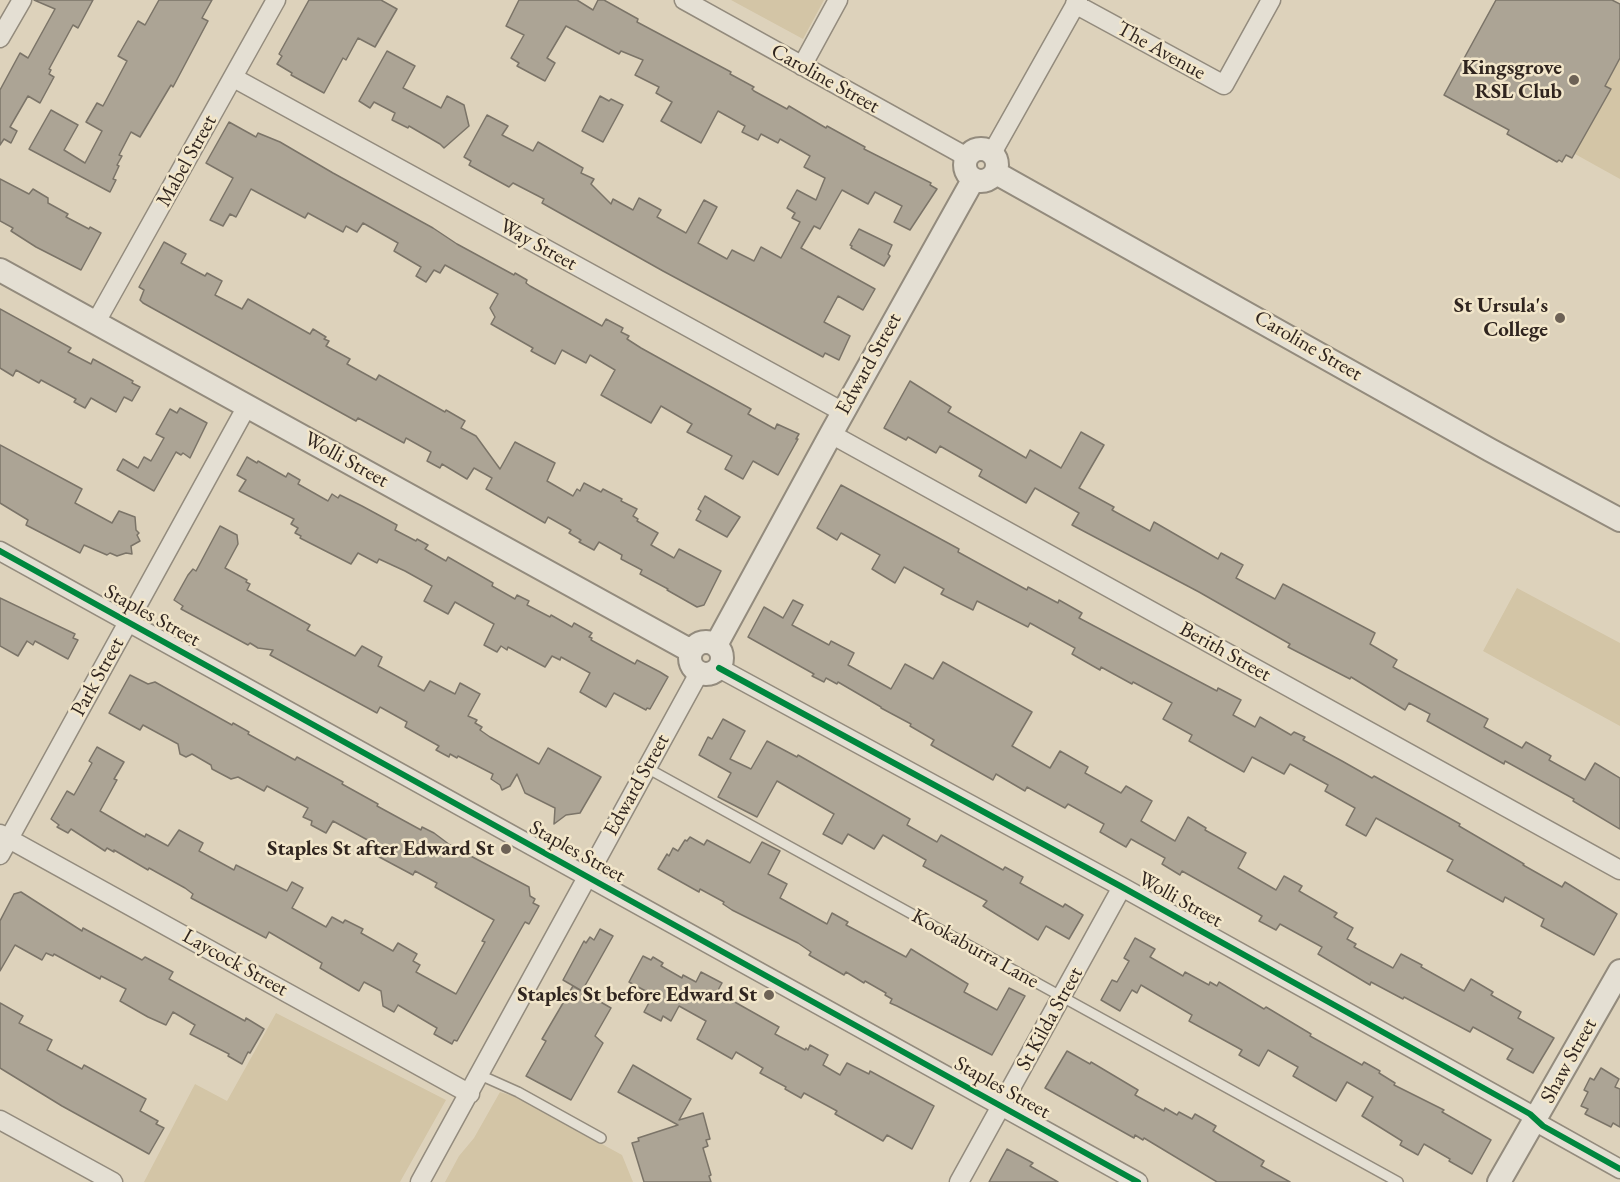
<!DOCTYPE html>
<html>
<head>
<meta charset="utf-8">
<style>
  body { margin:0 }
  canvas { display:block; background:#ddd2bb }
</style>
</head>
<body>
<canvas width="1620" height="1182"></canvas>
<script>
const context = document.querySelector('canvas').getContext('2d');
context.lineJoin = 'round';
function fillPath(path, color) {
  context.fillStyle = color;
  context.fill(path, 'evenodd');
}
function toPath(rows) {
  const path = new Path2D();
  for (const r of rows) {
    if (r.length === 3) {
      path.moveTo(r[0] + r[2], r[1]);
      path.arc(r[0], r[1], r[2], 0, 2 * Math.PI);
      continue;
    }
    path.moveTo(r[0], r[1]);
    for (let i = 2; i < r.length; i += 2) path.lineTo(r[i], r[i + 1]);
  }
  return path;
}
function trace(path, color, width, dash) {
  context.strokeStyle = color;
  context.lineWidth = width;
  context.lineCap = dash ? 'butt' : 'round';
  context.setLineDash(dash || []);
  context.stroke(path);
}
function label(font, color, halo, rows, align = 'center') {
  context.font = font + ' "EB Garamond",serif';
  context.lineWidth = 5;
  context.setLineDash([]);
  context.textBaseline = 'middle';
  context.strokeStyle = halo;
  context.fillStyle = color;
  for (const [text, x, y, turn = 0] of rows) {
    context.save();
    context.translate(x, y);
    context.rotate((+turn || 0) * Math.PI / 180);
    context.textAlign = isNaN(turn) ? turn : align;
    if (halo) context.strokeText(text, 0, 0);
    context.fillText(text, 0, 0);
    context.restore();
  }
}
fillPath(toPath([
  [731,0,824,0,803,39],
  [1620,51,1620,179,1566,149],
  [1517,588,1620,643,1620,726,1483,651],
  [276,1013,446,1100,400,1182,144,1182,195,1084,227,1101],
  [500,1092,516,1097,622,1155,633,1182,445,1182,459,1156,474,1138]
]), '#d3c5a6');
const building = toPath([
  [34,0,93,0,78,28,73,25,49,69,51,70,49,74,54,77,40,103,28,96,10,127,17,131,11,143,4,139,0,145,0,90,20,53,28,58,55,9,34,0],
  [159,0,212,0,202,18,208,21,173,87,171,85,140,137,131,132,119,155,122,156,117,165,119,166,113,179,116,180,110,192,29,149,51,110,78,125,64,150,85,163,102,131,86,122,97,103,103,106,127,61,118,56,138,21,145,25,159,0],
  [309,0,381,0,397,9,375,47,358,38,346,60,343,58,324,93,291,75,292,73,277,64,282,56,279,54,309,0],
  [519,0,577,0,593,10,598,0,604,0,638,19,637,22,731,72,730,74,754,87,752,89,754,91,787,109,789,106,826,128,827,126,865,147,864,149,931,183,930,185,937,189,910,230,894,222,902,206,875,192,868,204,842,190,820,229,814,226,801,248,875,289,863,310,838,296,824,322,850,336,839,360,825,353,823,357,663,271,542,203,544,199,513,183,509,187,469,165,471,161,464,157,487,115,508,126,502,135,533,151,538,142,583,168,581,173,594,179,591,184,611,204,613,199,633,210,639,198,661,210,657,217,686,233,704,200,717,207,698,243,727,259,732,250,754,261,761,247,781,258,800,222,792,218,795,213,787,208,797,190,816,200,825,178,804,167,810,156,780,139,778,143,761,134,758,140,742,132,745,126,718,111,701,143,661,121,672,102,656,93,659,87,635,75,643,60,621,51,619,54,566,26,547,58,555,63,545,81,517,66,519,63,511,58,524,35,506,26,519,0],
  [1496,0,1612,0,1620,4,1620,58,1605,86,1611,89,1572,158,1566,155,1562,162,1559,160,1557,162,1507,134,1509,130,1444,95,1496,0],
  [387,51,415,66,403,88,441,108,447,96,464,105,469,126,444,148,440,144,409,126,408,128,392,120,395,113,374,102,370,108,359,101,387,51],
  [600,96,609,101,611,99,623,105,603,142,582,131,600,96],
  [229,122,256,137,258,133,280,142,333,173,433,228,457,244,514,275,515,273,527,280,526,283,530,286,602,326,606,319,623,328,621,332,629,336,627,339,641,348,751,409,748,414,775,429,777,424,799,434,796,439,798,439,778,475,753,461,743,479,725,469,732,456,687,432,692,424,661,406,651,423,601,395,615,370,590,355,586,363,562,350,555,364,531,351,533,348,491,324,495,317,490,308,498,294,445,265,440,273,434,270,426,282,416,276,421,267,394,251,398,243,363,223,357,232,346,226,343,232,308,213,305,218,251,189,236,217,230,214,223,226,210,220,233,178,206,163,229,122],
  [0,179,29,194,33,189,48,198,48,203,68,214,66,217,89,229,90,227,101,233,81,270,36,247,11,231,13,228,0,221,0,179],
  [859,229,892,245,888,254,890,256,884,266,851,248,852,246,850,245,859,229],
  [164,242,186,254,181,263,205,276,207,273,222,281,215,295,242,309,248,299,310,334,313,329,326,337,324,339,329,341,326,346,350,359,347,364,376,380,379,375,445,412,446,410,465,421,461,428,476,436,500,469,515,442,555,463,547,481,573,496,577,489,580,491,584,483,601,492,603,489,622,499,621,501,637,509,633,516,638,519,637,521,658,533,651,545,674,558,679,549,721,571,704,605,697,607,667,590,668,589,640,574,642,570,621,559,622,555,599,542,594,550,579,542,581,540,569,533,571,530,548,517,545,523,486,489,492,478,474,468,467,479,442,464,440,468,427,461,431,452,406,438,404,443,358,418,356,421,143,303,140,300,144,290,139,287,164,242],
  [0,309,71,348,68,352,91,364,93,359,133,381,132,383,140,387,132,401,124,397,116,412,91,398,85,408,74,402,76,399,41,380,39,383,16,370,13,376,0,368,0,309],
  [910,381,951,407,948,412,1026,458,1030,450,1061,468,1081,432,1104,445,1079,488,1114,507,1112,510,1150,531,1154,522,1218,559,1221,553,1243,565,1236,578,1275,599,1283,584,1375,633,1370,644,1397,660,1393,667,1488,719,1484,727,1522,748,1526,742,1551,756,1549,760,1585,780,1595,763,1620,778,1620,829,1573,801,1574,799,1505,761,1504,764,1427,721,1430,714,1409,703,1405,710,1351,677,1350,679,1288,647,1290,644,1199,592,1072,525,1079,513,1035,488,1026,503,979,476,982,470,940,446,936,453,908,437,906,440,884,428,910,381],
  [180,408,207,423,190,458,183,453,181,455,176,452,154,491,117,470,123,459,138,468,144,457,151,461,164,438,156,434,170,409,177,413,180,408],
  [0,445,82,489,75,503,112,523,119,511,135,517,136,530,139,533,137,535,140,541,131,546,132,554,126,553,117,556,110,553,107,555,84,545,80,553,26,525,28,520,0,503,0,445],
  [247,457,257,463,258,461,286,477,288,473,300,480,298,484,328,501,332,494,338,498,340,495,362,506,397,525,395,530,416,541,417,539,428,545,425,549,446,561,448,557,493,583,492,586,515,599,517,595,529,601,527,605,550,617,551,615,572,627,574,623,592,633,589,637,592,638,591,640,635,664,637,660,660,672,668,677,650,709,647,708,646,710,614,693,606,707,580,692,590,673,561,657,560,660,552,656,545,667,508,647,507,650,501,646,497,652,484,645,494,624,455,602,448,614,424,601,432,586,405,571,379,559,377,563,358,553,351,564,300,538,301,536,295,533,298,528,291,524,294,519,239,491,246,480,237,475,247,457],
  [841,485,959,549,958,552,1027,590,1028,587,1058,603,1059,600,1082,613,1079,618,1217,691,1218,688,1241,700,1233,715,1255,727,1260,717,1291,735,1294,732,1305,737,1303,740,1342,761,1372,778,1374,776,1460,824,1459,826,1524,864,1523,865,1562,887,1565,882,1617,914,1594,955,1541,926,1544,919,1505,897,1503,902,1447,871,1453,860,1376,818,1366,836,1346,825,1355,808,1325,791,1328,785,1290,764,1284,774,1252,757,1244,772,1189,741,1192,735,1163,719,1172,703,1133,682,1132,684,1101,667,1100,670,1072,654,1075,648,1030,623,1028,627,977,601,973,610,941,594,944,589,904,567,895,583,872,569,880,555,841,533,837,540,817,528,841,485],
  [705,496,740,517,727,537,696,520,701,511,698,509,705,496],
  [220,526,237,535,238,544,225,568,247,580,246,582,250,584,247,590,310,625,307,630,355,656,362,646,382,657,378,666,424,691,430,681,455,694,460,683,480,694,468,716,477,720,475,723,482,727,480,730,490,737,539,764,548,748,601,777,580,813,566,815,554,824,555,808,525,793,517,774,510,786,502,790,500,785,491,779,493,774,458,756,457,758,450,754,449,757,436,750,439,746,405,727,407,722,380,707,377,713,270,655,273,650,258,648,250,643,248,645,181,609,183,606,174,600,188,575,193,569,196,571,220,526],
  [0,598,75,634,73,638,78,640,68,659,35,641,33,645,27,641,18,656,0,646,0,598],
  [793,600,803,605,792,625,829,645,831,641,854,653,848,665,891,689,905,664,933,679,943,662,1032,712,1012,746,1050,768,1060,751,1088,767,1085,773,1121,793,1126,786,1152,801,1141,821,1175,841,1188,817,1206,828,1205,830,1246,853,1238,868,1276,890,1284,876,1302,886,1299,891,1337,913,1334,917,1353,928,1347,939,1356,944,1354,947,1393,968,1401,954,1422,965,1421,967,1464,991,1471,979,1493,992,1491,995,1521,1012,1518,1018,1554,1038,1533,1073,1507,1059,1513,1049,1473,1027,1470,1032,1404,997,1403,999,1371,982,1370,985,1318,954,1322,947,1280,924,1276,930,1259,921,1262,916,1182,871,1180,875,1162,864,1165,858,1131,839,1126,847,1100,832,1104,824,1068,804,1065,808,1027,787,1025,791,996,774,993,780,931,745,934,740,910,726,911,724,881,708,881,707,838,682,837,684,826,678,824,682,812,676,814,674,748,637,764,607,783,618,793,600],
  [130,675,148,684,155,682,232,725,233,723,249,732,248,734,295,760,297,757,343,782,342,784,378,804,377,806,421,830,422,827,434,833,450,845,529,887,530,896,535,899,533,903,539,906,529,924,525,922,457,1041,454,1040,452,1044,434,1034,437,1028,398,1005,394,1012,383,1006,381,991,364,982,359,991,320,968,322,963,269,932,266,938,191,898,193,894,185,888,149,868,148,870,114,850,114,852,107,848,105,851,71,829,68,833,57,827,59,825,51,819,67,791,74,795,92,763,89,761,97,747,124,762,114,779,117,780,100,811,136,832,145,837,146,834,168,846,179,830,203,843,199,851,234,870,236,865,287,891,292,882,303,888,292,908,326,927,332,917,343,923,345,920,363,929,361,933,393,951,398,943,417,954,413,961,420,965,416,972,456,994,485,942,482,941,494,920,435,887,437,883,415,871,413,875,368,851,373,843,333,821,326,833,311,825,312,821,303,817,308,808,267,786,264,791,238,777,231,779,212,769,211,765,192,754,186,757,180,754,178,744,143,725,140,730,109,713,130,675],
  [723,719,745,731,730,759,751,769,767,741,797,757,798,755,910,819,907,825,937,842,941,835,1003,870,1005,867,1023,877,1020,883,1063,907,1065,904,1083,915,1069,939,1046,926,1038,940,983,906,987,901,923,866,926,860,883,835,874,849,848,834,842,844,823,834,834,814,777,781,757,817,718,797,731,773,699,755,708,737,712,739,723,719],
  [690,837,704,845,707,840,750,863,762,842,780,851,768,874,787,884,780,898,827,924,832,913,848,922,846,925,906,957,911,949,968,984,964,992,997,1010,1009,988,1025,996,992,1055,897,1006,890,1003,892,999,885,995,886,993,865,981,864,983,846,972,844,975,809,955,811,952,798,943,732,910,723,904,724,902,700,889,699,892,658,869,667,854,669,856,673,848,678,851,685,840,687,841,690,837],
  [21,892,82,931,83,928,142,960,145,957,173,972,169,979,245,1021,246,1018,264,1029,250,1053,248,1052,242,1064,228,1056,229,1054,190,1034,195,1025,173,1012,166,1025,148,1017,120,1001,126,989,101,976,100,979,54,954,53,956,46,953,42,960,15,945,0,971,0,921,14,894,21,892],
  [600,929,613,936,582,991,563,980,584,941,586,943,590,937,594,940,600,929],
  [1135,938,1155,949,1150,957,1183,976,1185,972,1209,985,1210,982,1217,986,1219,982,1264,1009,1266,1007,1311,1034,1310,1036,1362,1065,1364,1062,1380,1071,1379,1073,1395,1083,1394,1085,1444,1110,1442,1112,1491,1140,1472,1174,1449,1161,1450,1159,1424,1144,1418,1155,1400,1145,1402,1141,1362,1116,1373,1097,1347,1082,1336,1101,1293,1076,1298,1067,1268,1050,1259,1066,1239,1055,1242,1050,1189,1021,1192,1015,1141,985,1137,993,1132,990,1120,1011,1101,1000,1112,980,1117,982,1129,961,1124,958,1135,938],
  [643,956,651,960,653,957,663,963,661,966,682,978,683,975,696,982,701,972,722,983,717,992,779,1027,775,1034,805,1050,806,1048,808,1050,810,1045,828,1055,823,1065,840,1075,847,1063,869,1074,870,1071,934,1106,912,1149,887,1135,883,1141,835,1114,837,1111,804,1093,801,1098,785,1089,786,1087,760,1073,763,1068,736,1052,732,1059,697,1039,706,1021,679,1006,671,1021,663,1016,661,1021,644,1012,653,995,629,982,643,956],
  [573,986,611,1008,595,1036,603,1043,571,1100,526,1076,546,1041,542,1039,573,986],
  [0,1003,23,1016,19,1023,52,1040,47,1050,82,1069,84,1065,146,1099,140,1111,158,1121,156,1124,164,1128,149,1154,62,1106,0,1068,0,1003],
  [1067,1051,1090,1064,1091,1062,1138,1090,1135,1095,1164,1111,1165,1108,1177,1115,1179,1112,1192,1119,1195,1114,1216,1126,1213,1131,1264,1161,1261,1166,1290,1182,1217,1182,1144,1138,1143,1140,1135,1135,1134,1138,1045,1088,1067,1051],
  [633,1065,691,1099,679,1120,703,1113,710,1139,706,1140,708,1146,703,1148,711,1175,709,1176,711,1182,644,1182,632,1143,639,1141,638,1138,678,1125,618,1092,633,1065],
  [1601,1068,1619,1079,1615,1087,1620,1089,1620,1127,1613,1123,1611,1127,1585,1114,1588,1109,1581,1106,1588,1092,1584,1090,1590,1078,1594,1080,1601,1068],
  [1007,1149,1033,1163,1030,1166,1058,1182,989,1182,1007,1149]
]);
fillPath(building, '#aca495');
trace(building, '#7b7468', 1.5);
const service = toPath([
  [647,768,1398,1182],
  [480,1075,518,1092,601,1138]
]);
const minor = toPath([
  [684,0,967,157],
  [1075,4,1224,85,1271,0],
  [0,38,22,0],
  [802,66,838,0],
  [234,78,843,412],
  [992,153,1078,0],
  [96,322,276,0],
  [831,434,1620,870],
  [0,551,1138,1182],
  [719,668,1122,887,1514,1105,1530,1114,1543,1126,1620,1169],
  [0,834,470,1094],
  [0,855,247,406],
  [0,1120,113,1182],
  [420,1182,699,673],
  [959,1182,1122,887]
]);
const tertiary = toPath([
  [981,165,16],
  [996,173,1490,450,1620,520],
  [0,270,691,651],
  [706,658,16],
  [716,645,831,434,973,180],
  [1499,1182,1620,971]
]);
trace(service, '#938b7d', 12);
trace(minor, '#938b7d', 21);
trace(tertiary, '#938b7d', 26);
trace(service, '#e4dfd3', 9);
trace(minor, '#e4dfd3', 18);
trace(tertiary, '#e4dfd3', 22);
trace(toPath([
  [0,551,1138,1182],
  [719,668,1122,887,1514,1105,1530,1114,1543,1126,1620,1169]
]), '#00873e', 6);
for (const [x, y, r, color] of [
  [1574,80,6,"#6d6256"],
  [1560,318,6,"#6d6256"],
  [506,849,6,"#6d6256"],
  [769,995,6,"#6d6256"]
]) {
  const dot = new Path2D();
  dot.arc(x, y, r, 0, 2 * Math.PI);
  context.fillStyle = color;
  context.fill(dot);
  trace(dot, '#f2e6ca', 2);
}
label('21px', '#30251f', '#f2e6ca', [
  ["The Avenue",1161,51,29],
  ["Caroline Street",825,79,29],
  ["Mabel Street",187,161,-61],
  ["Way Street",538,245,29],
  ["Caroline Street",1308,346,30],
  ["Edward Street",869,364,-61],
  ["Wolli Street",346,460,29],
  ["Staples Street",152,616,29],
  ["Berith Street",1225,652,29],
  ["Park Street",98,677,-61],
  ["Edward Street",637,785,-61],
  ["Staples Street",577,852,29],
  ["Wolli Street",1180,900,29],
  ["Kookaburra Lane",975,949,29],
  ["Laycock Street",235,963,29],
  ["St Kilda Street",1050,1019,-61],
  ["Shaw Street",1569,1061,-61],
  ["Staples Street",1002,1088,29]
]);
label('bold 21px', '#30251f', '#f2e6ca', [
  ["Kingsgrove",1562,68],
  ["RSL Club",1562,92],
  ["St Ursula's",1548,306],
  ["College",1548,330],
  ["Staples St after Edward St",494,849],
  ["Staples St before Edward St",757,995]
], 'right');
</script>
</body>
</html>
